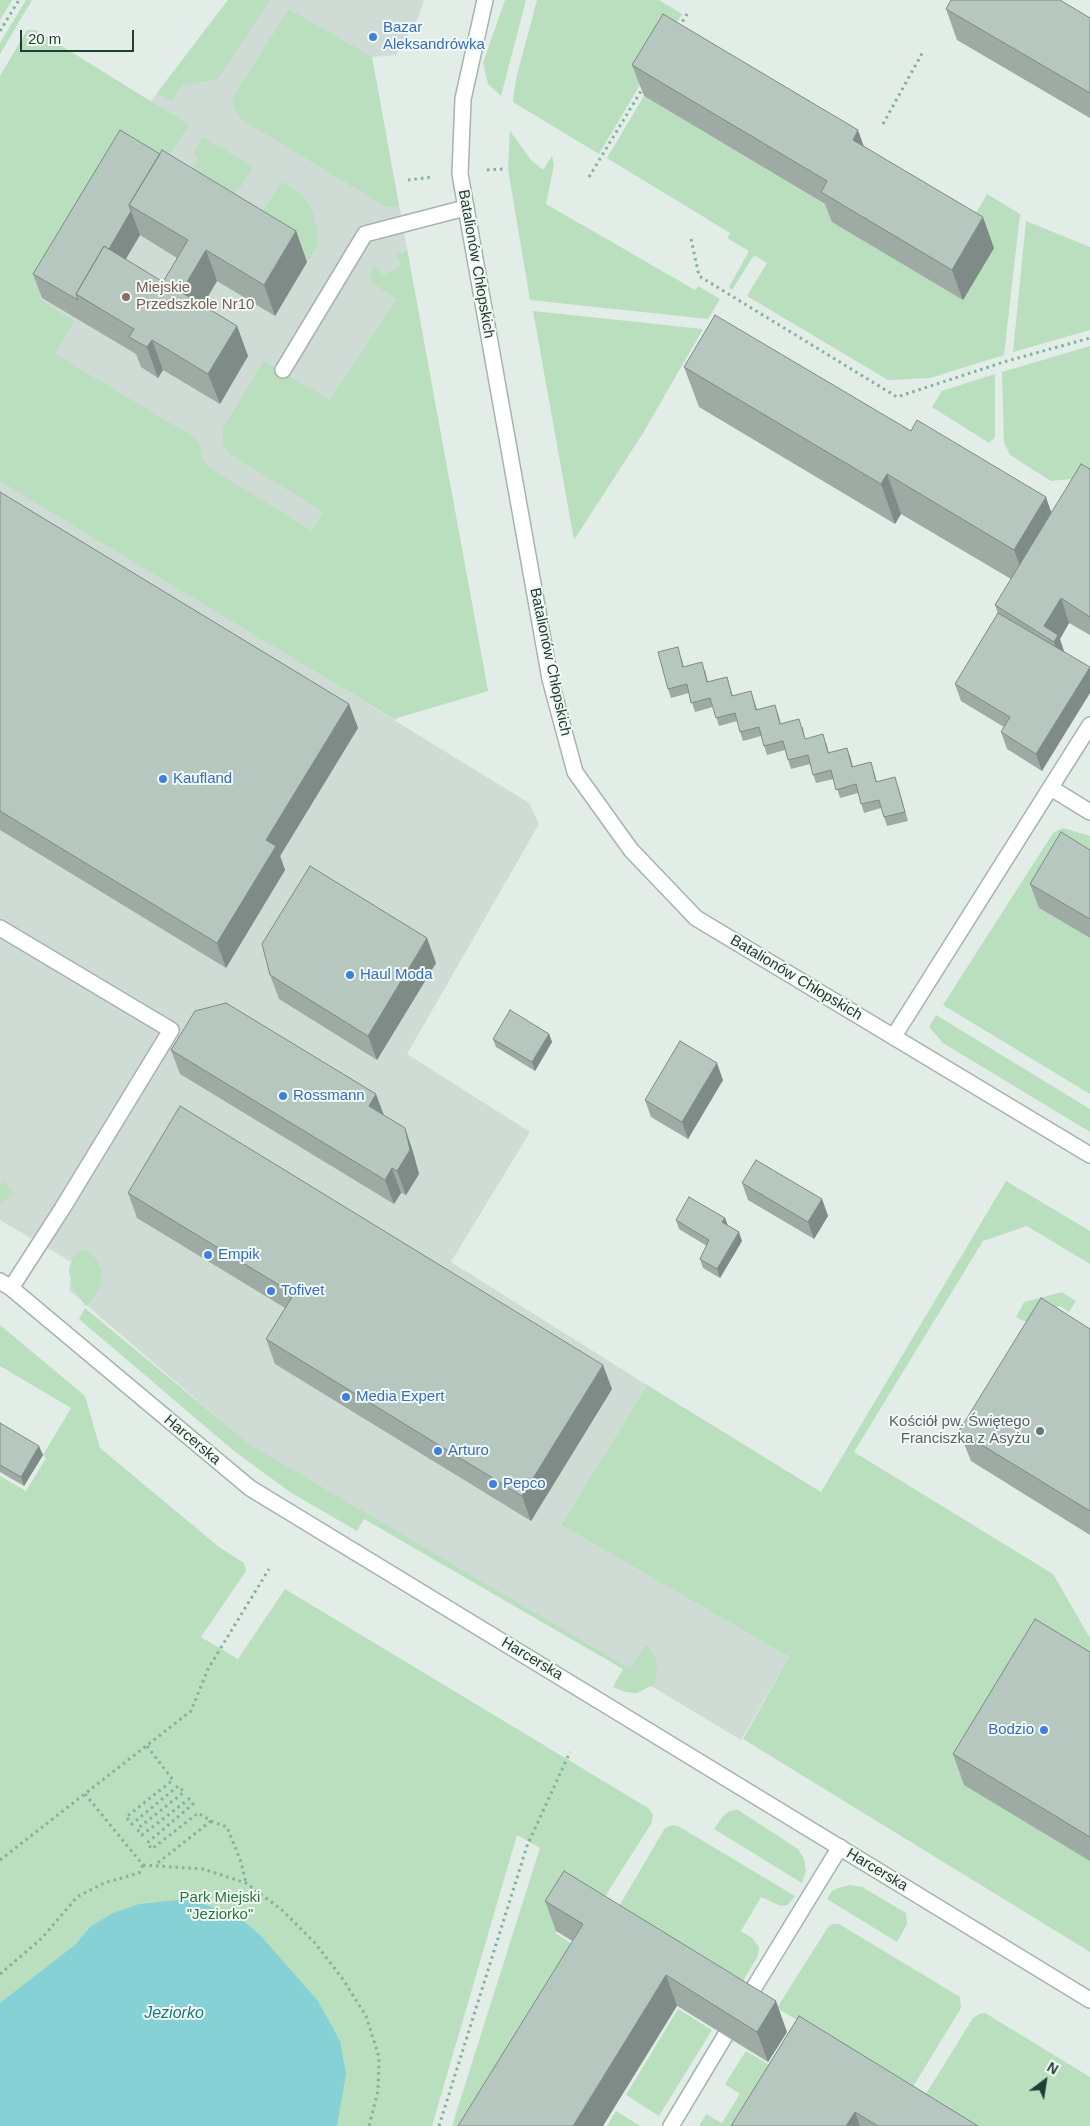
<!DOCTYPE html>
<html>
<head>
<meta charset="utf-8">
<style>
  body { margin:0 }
  #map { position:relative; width:1090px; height:2126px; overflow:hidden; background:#e1ede6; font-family:Arial,sans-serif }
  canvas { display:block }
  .north { position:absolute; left:1020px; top:2056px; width:50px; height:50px; -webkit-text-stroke:4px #f2f9f5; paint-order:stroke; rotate:31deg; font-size:14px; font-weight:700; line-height:20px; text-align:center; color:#203e33 }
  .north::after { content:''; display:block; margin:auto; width:18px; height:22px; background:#203e33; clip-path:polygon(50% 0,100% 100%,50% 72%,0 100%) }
  .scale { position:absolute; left:20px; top:30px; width:114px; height:22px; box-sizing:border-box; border:2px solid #203e33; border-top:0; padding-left:6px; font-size:15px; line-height:18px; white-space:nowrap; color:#203e33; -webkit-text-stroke:4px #f2f9f5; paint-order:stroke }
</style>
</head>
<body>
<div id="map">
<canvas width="1090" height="2126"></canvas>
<div class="north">N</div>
<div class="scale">20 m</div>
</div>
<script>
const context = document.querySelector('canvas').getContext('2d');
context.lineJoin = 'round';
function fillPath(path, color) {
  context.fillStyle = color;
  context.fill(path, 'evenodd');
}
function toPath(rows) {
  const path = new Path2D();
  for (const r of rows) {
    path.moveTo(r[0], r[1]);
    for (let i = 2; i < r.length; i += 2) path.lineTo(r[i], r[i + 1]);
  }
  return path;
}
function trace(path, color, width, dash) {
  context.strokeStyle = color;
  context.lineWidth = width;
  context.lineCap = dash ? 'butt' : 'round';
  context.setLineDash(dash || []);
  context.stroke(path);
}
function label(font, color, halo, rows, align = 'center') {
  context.font = font + ' Arial,sans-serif';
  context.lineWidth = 4;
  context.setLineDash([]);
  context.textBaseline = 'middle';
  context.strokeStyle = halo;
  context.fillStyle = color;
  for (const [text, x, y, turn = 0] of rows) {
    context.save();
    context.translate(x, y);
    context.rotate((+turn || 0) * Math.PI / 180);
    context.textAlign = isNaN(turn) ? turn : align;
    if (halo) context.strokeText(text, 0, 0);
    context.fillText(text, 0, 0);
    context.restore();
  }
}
fillPath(toPath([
  [228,0,424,0,418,18,396,55,372,57,488,691,396,718,0,300],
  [0,478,529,803,539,824,407,1054,530,1132,451,1262,647,1385,561,1525,789,1657,741,1740,248,1444,69,1290,73,1263,0,1220]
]), '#cfdcd5');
fillPath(toPath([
  [0,0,12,0,0,20],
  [26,0,32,0,0,54,0,43],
  [228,0,270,0,218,79,188,85,184,82,171,101,157,93],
  [505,0,526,0,501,96,488,84,483,63],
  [537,0,659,0,682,14,599,154,513,102,516,79],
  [289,9,372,57,399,207,386,207,239,118,232,99],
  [27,30,36,30,189,125,159,170,128,151,38,298,74,321,55,354,192,436,199,443,203,460,208,467,312,531,323,512,230,454,223,445,223,428,264,361,330,400,397,299,372,283,370,275,372,269,376,266,384,276,401,266,397,255,407,250,488,691,397,718,395,720,0,481,0,76],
  [644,96,838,212,966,231,987,194,1020,214,1004,355,930,378,888,380,747,296,767,263,754,255,732,290,729,287,749,251,727,238,730,233,607,158],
  [510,131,531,160,543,170,552,156,554,165,546,204,695,290,698,286,720,299,708,319,530,300,508,169],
  [203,137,253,167,226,210,183,185,199,158,193,154],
  [282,182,302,195,310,205,315,219,318,234,317,246,309,260,253,226],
  [1026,221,1090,247,1090,330,1013,352],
  [533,311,703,329,643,433,574,540],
  [1090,346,1090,477,1051,481,1010,455,1004,443,1002,372],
  [995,374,995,437,989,443,932,407,942,391],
  [1063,828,1090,836,1090,869,1039,908,1090,938,1090,1094,943,1005,1053,833],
  [936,1015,1090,1109,1090,1132,943,1043,929,1027],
  [3,1181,15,1194,0,1204,0,1185],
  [1006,1181,1090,1231,1090,1264,1027,1226,983,1241,854,1452,1053,1574,1090,1638,1090,1952,743,1739,789,1657,561,1525,647,1385,821,1492],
  [82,1249,92,1254,98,1262,102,1273,100,1286,92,1300,86,1306,73,1288,69,1272,70,1265,74,1256],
  [1062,1292,1076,1301,1069,1312,1060,1306,1032,1315,1028,1323,1016,1317,1024,1302],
  [85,1308,249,1444,630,1669,645,1646,648,1646,656,1659,657,1670,655,1684,637,1693,625,1692,613,1687,623,1669,364,1519,357,1531,290,1492,234,1451,79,1319],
  [0,1325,85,1396,100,1448,219,1547,244,1563,246,1571,201,1637,238,1659,285,1589,648,1808,653,1815,651,1824,604,1898,555,1933,591,1956,475,2126,452,2126,540,1848,517,1835,432,2126,0,2126,0,1476,26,1491,46,1458,43,1455,71,1408,0,1366],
  [738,1810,798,1849,804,1859,806,1871,802,1883,714,1829,723,1816,730,1811],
  [672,1825,678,1826,795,1896,788,1905,781,1906,761,1897,741,1931,752,1938,759,1947,758,1956,741,1984,618,1908,665,1828],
  [850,1885,862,1887,906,1913,907,1924,897,1942,827,1899,832,1891,838,1888],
  [833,1924,839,1924,960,1997,961,2008,911,2090,777,2008,828,1927],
  [678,2009,712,2030,659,2116,626,2095],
  [985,2013,1090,2077,1090,2126,970,2126,924,2097,973,2018,979,2014],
  [746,2051,788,2076,759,2126,699,2126,706,2114,722,2123,740,2094,725,2084],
  [616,2111,640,2126,607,2126]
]), '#b9dfbf');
fillPath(toPath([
  [188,1899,224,1911,246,1923,261,1936,318,2001,340,2041,346,2074,337,2126,0,2126,0,2003,76,1944,90,1927,113,1913,139,1904]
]), '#86d1d5');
const service = toPath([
  [283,370,365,234,465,208],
  [0,928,171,1030,62,1209,11,1288],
  [744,2004,840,1847]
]);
const minor = toPath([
  [485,0,463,99,460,174,550,679,575,772,631,850,696,918,1090,1155],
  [1051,788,1090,812],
  [894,1036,1090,725],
  [0,1281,11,1288,250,1488,1090,2000],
  [671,2126,725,2036]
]);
trace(service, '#a3b5ad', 18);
trace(minor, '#a3b5ad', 18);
trace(toPath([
  [679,27,689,11],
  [0,31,19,0],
  [883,124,924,50],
  [487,170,503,169],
  [589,177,644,86],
  [408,180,432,177],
  [691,239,699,276,897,397,1007,361,1090,338],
  [147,1746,173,1780,126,1817,132,1824,178,1786,184,1792,137,1829,142,1835,189,1799,193,1804,147,1843,152,1849,198,1813,211,1821,155,1865],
  [85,1794,143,1865],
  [211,1821,227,1827,241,1862,246,1883],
  [0,1860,191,1711,208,1669,269,1569],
  [143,1865,203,1869,246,1883,282,1910,315,1943,342,1978,366,2016,379,2057,378,2091,369,2126],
  [0,1974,42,1938,77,1897,104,1883,139,1873,143,1865],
  [439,2126,527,1846,570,1752]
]), '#80b29d', 3, [2.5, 4]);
trace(service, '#fff', 15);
trace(minor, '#fff', 15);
fillPath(toPath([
  [946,9,1090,18,1090,118,957,40],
  [632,65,864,146,994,248,963,300,832,222,825,204,644,96],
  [160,154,296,231,307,262,275,316,217,281,203,305,237,326,248,356,220,404,163,370,158,378,141,367,136,354,42,298,33,274],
  [140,235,177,258,163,282,126,259],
  [684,367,911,431,1051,512,1090,469,1090,635,1069,623,1060,639,1042,771,1007,749,1001,732,1004,727,961,701,955,684,998,613,995,605,1011,579,901,514,895,524,699,407],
  [0,492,349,704,358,728,280,856,285,870,226,968,0,830],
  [681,656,684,667,705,670,708,682,727,677,733,696,751,691,757,709,778,713,781,724,803,727,805,739,826,742,829,753,850,756,853,767,874,771,877,782,898,786,908,821,887,826,881,808,864,813,858,793,840,798,834,779,816,783,810,764,791,769,785,750,767,755,761,736,743,741,737,721,719,726,713,707,695,712,689,693,671,698,668,689],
  [1090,850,1090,938,1039,908,1030,884],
  [436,963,377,1060,279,999,270,975],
  [549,1034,552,1042,535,1071,496,1047,493,1039],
  [171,1050,384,1115,405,1128,413,1152,419,1174,406,1195,401,1193,394,1204,180,1074],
  [723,1080,688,1139,651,1117,645,1100],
  [742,1183,822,1199,828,1216,814,1239,748,1200],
  [128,1193,612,1389,531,1521,275,1364,266,1339,285,1308,137,1218],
  [725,1218,728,1226,742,1241,720,1278,703,1268,700,1259,707,1246,679,1229,676,1220],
  [1090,1329,1090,1535,971,1461,959,1431],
  [0,1423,43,1455,24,1486,0,1472],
  [1090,1652,1090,1861,964,1785,953,1754],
  [545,1901,787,2032,768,2062,556,1931],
  [799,2016,978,2126,731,2126]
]), '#9daba4');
fillPath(toPath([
  [858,130,869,161,853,140],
  [131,211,140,235,97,307,80,297],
  [983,217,994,248,963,300,952,270],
  [296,231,307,262,275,316,264,285],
  [206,250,217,281,192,323,181,292],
  [237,326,248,356,220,404,208,374],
  [152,340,163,370,158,378,147,347],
  [887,474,901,514,895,524,881,484],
  [1046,497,1060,537,1029,590,1014,550],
  [1061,598,1069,623,1060,639,1067,660,1063,666,1054,642,1044,626],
  [1090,667,1090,693,1042,771,1036,754],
  [349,704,358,728,280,856,285,870,226,968,217,943,266,840],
  [847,748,850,756,855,776,852,767],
  [427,938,436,963,377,1060,368,1036],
  [549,1034,552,1042,535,1071,532,1062],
  [717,1063,723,1080,688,1139,682,1122],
  [376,1094,385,1118,369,1106],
  [405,1128,413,1152,419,1174,406,1195,397,1171],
  [392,1168,401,1193,394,1204,385,1180],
  [822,1199,828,1216,814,1239,808,1222],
  [725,1218,728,1226,722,1222],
  [739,1232,742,1241,720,1278,717,1269],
  [603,1365,612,1389,531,1521,522,1496],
  [39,1446,43,1455,24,1486,21,1477],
  [666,1975,677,2006,603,2126,573,2126],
  [776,2001,787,2032,768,2062,757,2032],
  [855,2112,860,2126,846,2126]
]), '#7f8b86');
const building = toPath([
  [951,0,1060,0,1090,18,1090,93,946,9,951,0],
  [663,14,858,130,853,140,983,217,952,270,821,192,827,181,632,65,663,14],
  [120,130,160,154,129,205,131,211,109,249,104,246,76,294,78,300,33,274,120,130],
  [162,150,296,231,264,285,206,250,181,292,237,326,208,374,152,340,147,347,129,337,134,329,76,294,104,246,163,282,188,240,129,205,162,150],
  [715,315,911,431,917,420,1046,497,1014,550,887,474,881,484,684,367,715,315],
  [1081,464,1090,469,1090,617,1061,598,1044,626,1058,635,1054,642,995,605,1081,464],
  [0,492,349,704,266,840,276,846,217,943,0,811,0,492],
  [998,613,1090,667,1036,754,1001,732,1010,717,955,684,998,613],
  [678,647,683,667,702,662,707,682,727,677,732,696,751,691,756,710,775,705,780,724,799,719,805,739,823,734,828,753,847,748,852,767,871,762,876,782,895,777,905,812,884,817,879,800,861,804,856,784,836,790,831,770,813,775,808,755,788,760,783,741,764,746,759,727,740,732,735,713,716,718,710,698,691,703,687,684,668,689,658,652,678,647],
  [1061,832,1090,850,1090,919,1030,884,1061,832],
  [310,866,427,938,368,1036,270,975,262,944,310,866],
  [226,1003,376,1094,369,1106,405,1128,410,1150,397,1171,392,1168,385,1180,171,1050,195,1011,226,1003],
  [510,1010,549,1034,532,1062,493,1039,510,1010],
  [680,1041,717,1063,682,1122,645,1100,680,1041],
  [180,1106,603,1365,522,1496,266,1339,294,1294,128,1193,180,1106],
  [756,1160,822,1199,808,1222,742,1183,756,1160],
  [689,1197,725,1218,722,1222,739,1232,717,1269,700,1259,709,1240,676,1220,689,1197],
  [1041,1298,1090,1329,1090,1511,959,1431,1041,1298],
  [0,1423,39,1446,21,1477,0,1465,0,1423],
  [1035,1619,1090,1652,1090,1837,953,1754,1035,1619],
  [564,1871,776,2001,757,2032,666,1975,573,2126,458,2126,583,1924,545,1901,564,1871],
  [799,2016,978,2126,878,2126,855,2112,846,2126,731,2126,799,2016]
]);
fillPath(building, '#b6c7bf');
trace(building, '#7f8b86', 1);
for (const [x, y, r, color] of [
  [373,37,5,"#3f7fe0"],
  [126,297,5,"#8d6e63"],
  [163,779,5,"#3f7fe0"],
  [350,975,5,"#3f7fe0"],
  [283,1096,5,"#3f7fe0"],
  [208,1255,5,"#3f7fe0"],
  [271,1291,5,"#3f7fe0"],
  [346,1397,5,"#3f7fe0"],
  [1040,1431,5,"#6b7280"],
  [438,1451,5,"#3f7fe0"],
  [493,1484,5,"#3f7fe0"],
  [1044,1730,5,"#3f7fe0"]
]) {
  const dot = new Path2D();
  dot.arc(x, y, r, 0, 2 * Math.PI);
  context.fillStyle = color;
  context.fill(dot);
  trace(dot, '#f2f9f5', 2);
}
label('15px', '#366cbe', '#f2f9f5', [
  ["Bazar",383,28],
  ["Aleksandrówka",383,45],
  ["Kaufland",173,779],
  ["Haul Moda",360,975],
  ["Rossmann",293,1096],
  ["Empik",218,1255],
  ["Tofivet",281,1291],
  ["Media Expert",356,1397],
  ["Arturo",448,1451],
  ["Pepco",503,1484],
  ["Bodzio",1034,1730,"right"]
], 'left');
label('15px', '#203e33', '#f2f9f5', [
  ["Batalionów Chłopskich",476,264,80],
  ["Batalionów Chłopskich",550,662,78],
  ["Batalionów Chłopskich",796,978,31],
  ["Harcerska",192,1440,40],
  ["Harcerska",532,1659,31],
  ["Harcerska",877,1870,31]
]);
label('15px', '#785e54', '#f2f9f5', [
  ["Miejskie",136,288],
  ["Przedszkole Nr10",136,305]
], 'left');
label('15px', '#5b616d', '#f2f9f5', [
  ["Kościół pw. Świętego",1030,1422],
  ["Franciszka z Asyżu",1030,1439]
], 'right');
label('15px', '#28773e', '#f2f9f5', [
  ["Park Miejski",220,1898],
  ["\"Jeziorko\"",220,1915]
]);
label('italic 16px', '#17787e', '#f2f9f5', [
  ["Jeziorko",174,2014]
]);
</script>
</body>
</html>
